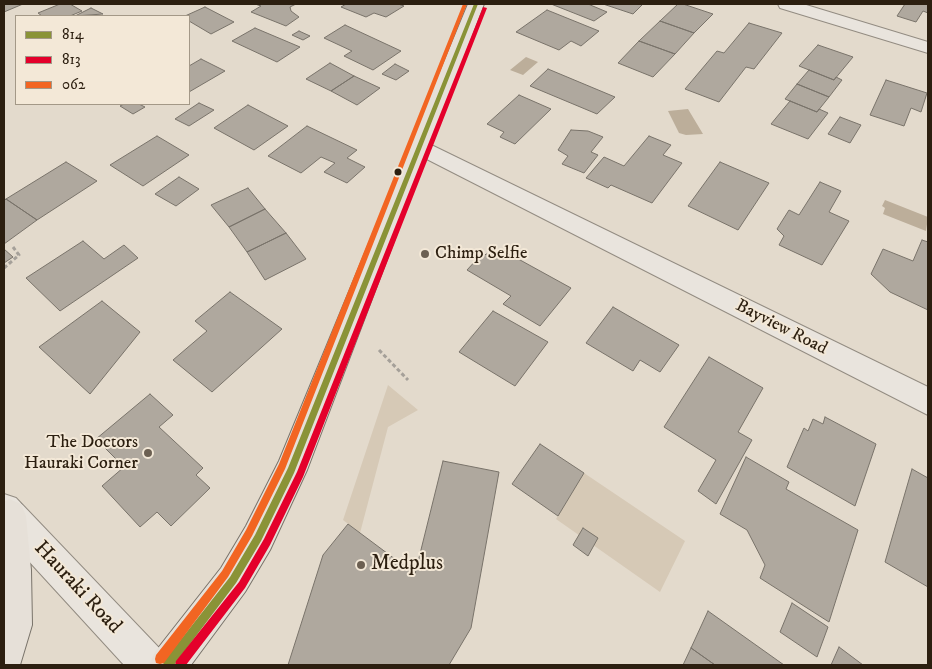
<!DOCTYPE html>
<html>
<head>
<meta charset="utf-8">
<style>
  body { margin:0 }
  #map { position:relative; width:932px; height:669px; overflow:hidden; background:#e3dacc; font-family:"IM FELL DW Pica",serif }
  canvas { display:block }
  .frame { position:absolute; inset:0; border:5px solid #2c1f10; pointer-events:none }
  .legend { position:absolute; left:15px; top:15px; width:175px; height:90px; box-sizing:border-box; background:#f3e8d7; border:1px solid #a39887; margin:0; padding:6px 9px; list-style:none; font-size:15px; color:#2c1f10 }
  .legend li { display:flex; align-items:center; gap:10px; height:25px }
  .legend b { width:25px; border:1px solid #a39887 }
</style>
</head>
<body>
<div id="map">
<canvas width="932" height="669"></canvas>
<div class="frame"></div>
<ul class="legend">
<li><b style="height:6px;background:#8a9337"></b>814</li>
<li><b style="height:6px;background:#e4002b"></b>813</li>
<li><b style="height:6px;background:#f26522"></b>062</li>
</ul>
</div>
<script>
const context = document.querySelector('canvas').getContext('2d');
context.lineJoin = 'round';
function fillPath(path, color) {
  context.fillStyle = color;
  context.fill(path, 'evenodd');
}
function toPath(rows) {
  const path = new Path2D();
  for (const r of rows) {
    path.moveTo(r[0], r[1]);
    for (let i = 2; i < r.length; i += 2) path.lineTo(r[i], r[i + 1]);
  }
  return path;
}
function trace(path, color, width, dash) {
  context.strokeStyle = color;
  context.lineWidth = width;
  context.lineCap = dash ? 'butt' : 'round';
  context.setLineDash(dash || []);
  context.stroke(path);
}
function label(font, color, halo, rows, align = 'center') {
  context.font = font + ' "IM FELL DW Pica",serif';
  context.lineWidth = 4;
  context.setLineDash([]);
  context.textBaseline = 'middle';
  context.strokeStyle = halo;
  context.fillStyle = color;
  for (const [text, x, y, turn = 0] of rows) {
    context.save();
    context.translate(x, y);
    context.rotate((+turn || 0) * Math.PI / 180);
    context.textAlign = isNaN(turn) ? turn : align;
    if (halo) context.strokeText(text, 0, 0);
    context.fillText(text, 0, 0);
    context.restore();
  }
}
fillPath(toPath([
  [388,385,418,410,388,427,360,533,343,520],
  [584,473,685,541,660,592,556,519]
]), '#d6c9b6');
fillPath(toPath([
  [526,57,538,62,523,75,510,70],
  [688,109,703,134,686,135,679,133,668,111],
  [885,200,928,217,926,231,883,214,885,208,882,206]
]), '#bcae9a');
const building = toPath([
  [4,4,23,4,4,12,4,4],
  [60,4,70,4,82,11,70,16,42,16,38,13,60,4],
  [255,4,296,4,290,7,291,11,299,17,286,26,251,12,261,6,255,4],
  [346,4,398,4,404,6,386,17,374,13,366,17,341,7,346,4],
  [551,4,588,4,607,12,594,21,551,4],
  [603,4,643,4,633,14,603,4],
  [678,4,683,4,713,14,694,33,660,21,678,4],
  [905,4,928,4,928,13,923,11,916,22,897,16,905,4],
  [205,7,234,22,211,34,189,21,189,16,185,16,205,7],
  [91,8,103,14,75,16,91,8],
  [547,10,599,31,581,46,571,41,559,50,516,32,547,10],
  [660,21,694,33,675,54,639,41,660,21],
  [749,23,782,33,754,69,746,67,719,102,685,89,717,51,724,53,749,23],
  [345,25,401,51,373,70,344,56,352,51,324,38,345,25],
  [255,28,300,47,277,62,232,41,255,28],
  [299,31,310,36,303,40,292,35,299,31],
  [639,41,675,54,653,77,618,63,639,41],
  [818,45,853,57,834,80,799,66,818,45],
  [201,59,225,71,189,92,189,66,201,59],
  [330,63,354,76,331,91,306,79,330,63],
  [395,64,409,71,396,80,382,74,395,64],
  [548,69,615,97,597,114,530,86,548,69],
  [809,70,834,80,836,77,842,80,829,97,797,84,809,70],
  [354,76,380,88,357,105,331,91,354,76],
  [886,80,927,93,921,112,911,108,904,126,870,115,886,80],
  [797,84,829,97,817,112,785,99,797,84],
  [519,95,551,109,515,144,500,137,504,132,487,124,519,95],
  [790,101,817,112,819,109,828,113,808,139,771,124,790,101],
  [199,103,214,110,189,126,175,119,199,103],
  [124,104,139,104,145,107,133,114,120,106,124,104],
  [248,105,288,126,254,150,214,128,248,105],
  [840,117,861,125,850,143,828,134,840,117],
  [307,126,357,150,347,158,365,167,347,183,324,172,335,163,321,157,301,173,268,156,307,126],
  [571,130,588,131,603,137,591,152,598,155,584,173,562,164,568,156,558,150,571,130],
  [157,136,189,155,143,186,110,165,157,136],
  [649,136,671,145,663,155,682,163,652,203,611,185,608,188,586,178,604,157,624,166,649,136],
  [66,162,97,181,37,220,6,199,66,162],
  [720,162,769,183,738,230,688,206,720,162],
  [179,177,199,189,176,206,155,194,179,177],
  [820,182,841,191,829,212,849,221,822,265,779,245,784,236,777,229,789,210,799,215,820,182],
  [248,188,265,209,229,227,211,205,248,188],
  [6,199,37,220,4,244,4,201,6,199],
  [265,209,286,233,247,252,229,227,265,209],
  [286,233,306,259,265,280,247,252,286,233],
  [922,240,928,242,928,310,890,292,871,274,883,249,913,261,922,240],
  [83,241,104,259,124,245,138,258,60,311,26,278,83,241],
  [4,249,13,257,4,263,4,249],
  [493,251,511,255,571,288,540,326,503,304,511,296,467,270,478,258,493,251],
  [230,292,282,329,212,392,173,360,207,331,195,321,230,292],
  [102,301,140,332,90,394,39,347,102,301],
  [613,307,679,345,660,372,640,360,633,371,586,343,613,307],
  [493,311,548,342,515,386,459,352,493,311],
  [709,357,763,388,738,432,752,440,716,504,698,491,716,460,664,427,709,357],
  [150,394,173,415,159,427,203,468,196,475,210,488,171,526,157,512,140,527,102,486,124,467,96,439,150,394],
  [825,417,876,444,855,506,787,467,804,428,808,431,813,419,823,424,825,417],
  [540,444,584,473,558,516,512,484,540,444],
  [746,457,789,482,786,489,858,530,829,622,760,578,765,565,747,530,720,514,746,457],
  [443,461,499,472,471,628,449,665,288,665,323,555,348,524,415,574,443,461],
  [912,469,928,478,928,587,885,562,912,469],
  [583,528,598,538,588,556,573,545,583,528],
  [792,603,828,627,817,657,780,632,792,603],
  [708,611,784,665,715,665,691,648,708,611],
  [839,647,863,665,831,665,839,647],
  [691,648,715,665,683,665,691,648]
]);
fillPath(building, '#afa89e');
trace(building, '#79736a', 1);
const street = toPath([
  [778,4,803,4,928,42,928,53,780,8,778,4],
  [419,139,928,387,928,415,411,151,408,146,411,141,419,139],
  [4,494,16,498,163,652,169,665,124,665,4,534,4,494]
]);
const primary = toPath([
  [468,4,484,4,307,470,270,550,245,592,191,665,149,665,155,652,221,568,246,526,279,461,468,4],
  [9,499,21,504,26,516,31,570,32,625,20,665,4,665,4,502,9,499]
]);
trace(street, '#938c82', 2);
trace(primary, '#79736a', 2);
trace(toPath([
  [4,268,19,255,13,247],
  [379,350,408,380]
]), '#a5a099', 3, [4, 2.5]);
fillPath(street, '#e9e4dd');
fillPath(primary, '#e6e0d8');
fillPath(toPath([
  [474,4,478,4,294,473,261,541,236,583,174,665,163,665,164,661,230,577,255,535,288,468,474,4]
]), '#8a9337');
fillPath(toPath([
  [483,7,487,8,303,477,270,545,245,588,186,665,175,665,176,661,239,582,264,539,297,472,483,7]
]), '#e4002b');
fillPath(toPath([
  [463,4,467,4,285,469,252,536,228,577,164,663,160,664,156,663,155,659,156,655,222,571,246,530,279,464,463,4]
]), '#f26522');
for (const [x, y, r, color] of [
  [398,172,4.5,"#2c1f10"],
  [425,254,5,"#6c6052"],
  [148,453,5,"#6c6052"],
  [361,565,5,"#6c6052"]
]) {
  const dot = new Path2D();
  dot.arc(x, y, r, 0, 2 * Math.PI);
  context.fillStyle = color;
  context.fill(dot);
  trace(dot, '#f3e8d7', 2);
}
label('18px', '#2c1f10', '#f3e8d7', [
  ["Chimp Selfie",435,254],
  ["The Doctors",138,443,"right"],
  ["Hauraki Corner",138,464,"right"]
], 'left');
label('18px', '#2c1f10', '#f3e8d7', [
  ["Bayview Road",781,328,27]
]);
label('21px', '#2c1f10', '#f3e8d7', [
  ["Medplus",371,565]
], 'left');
label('21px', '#2c1f10', '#f3e8d7', [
  ["Hauraki Road",77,588,47]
]);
</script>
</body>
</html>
